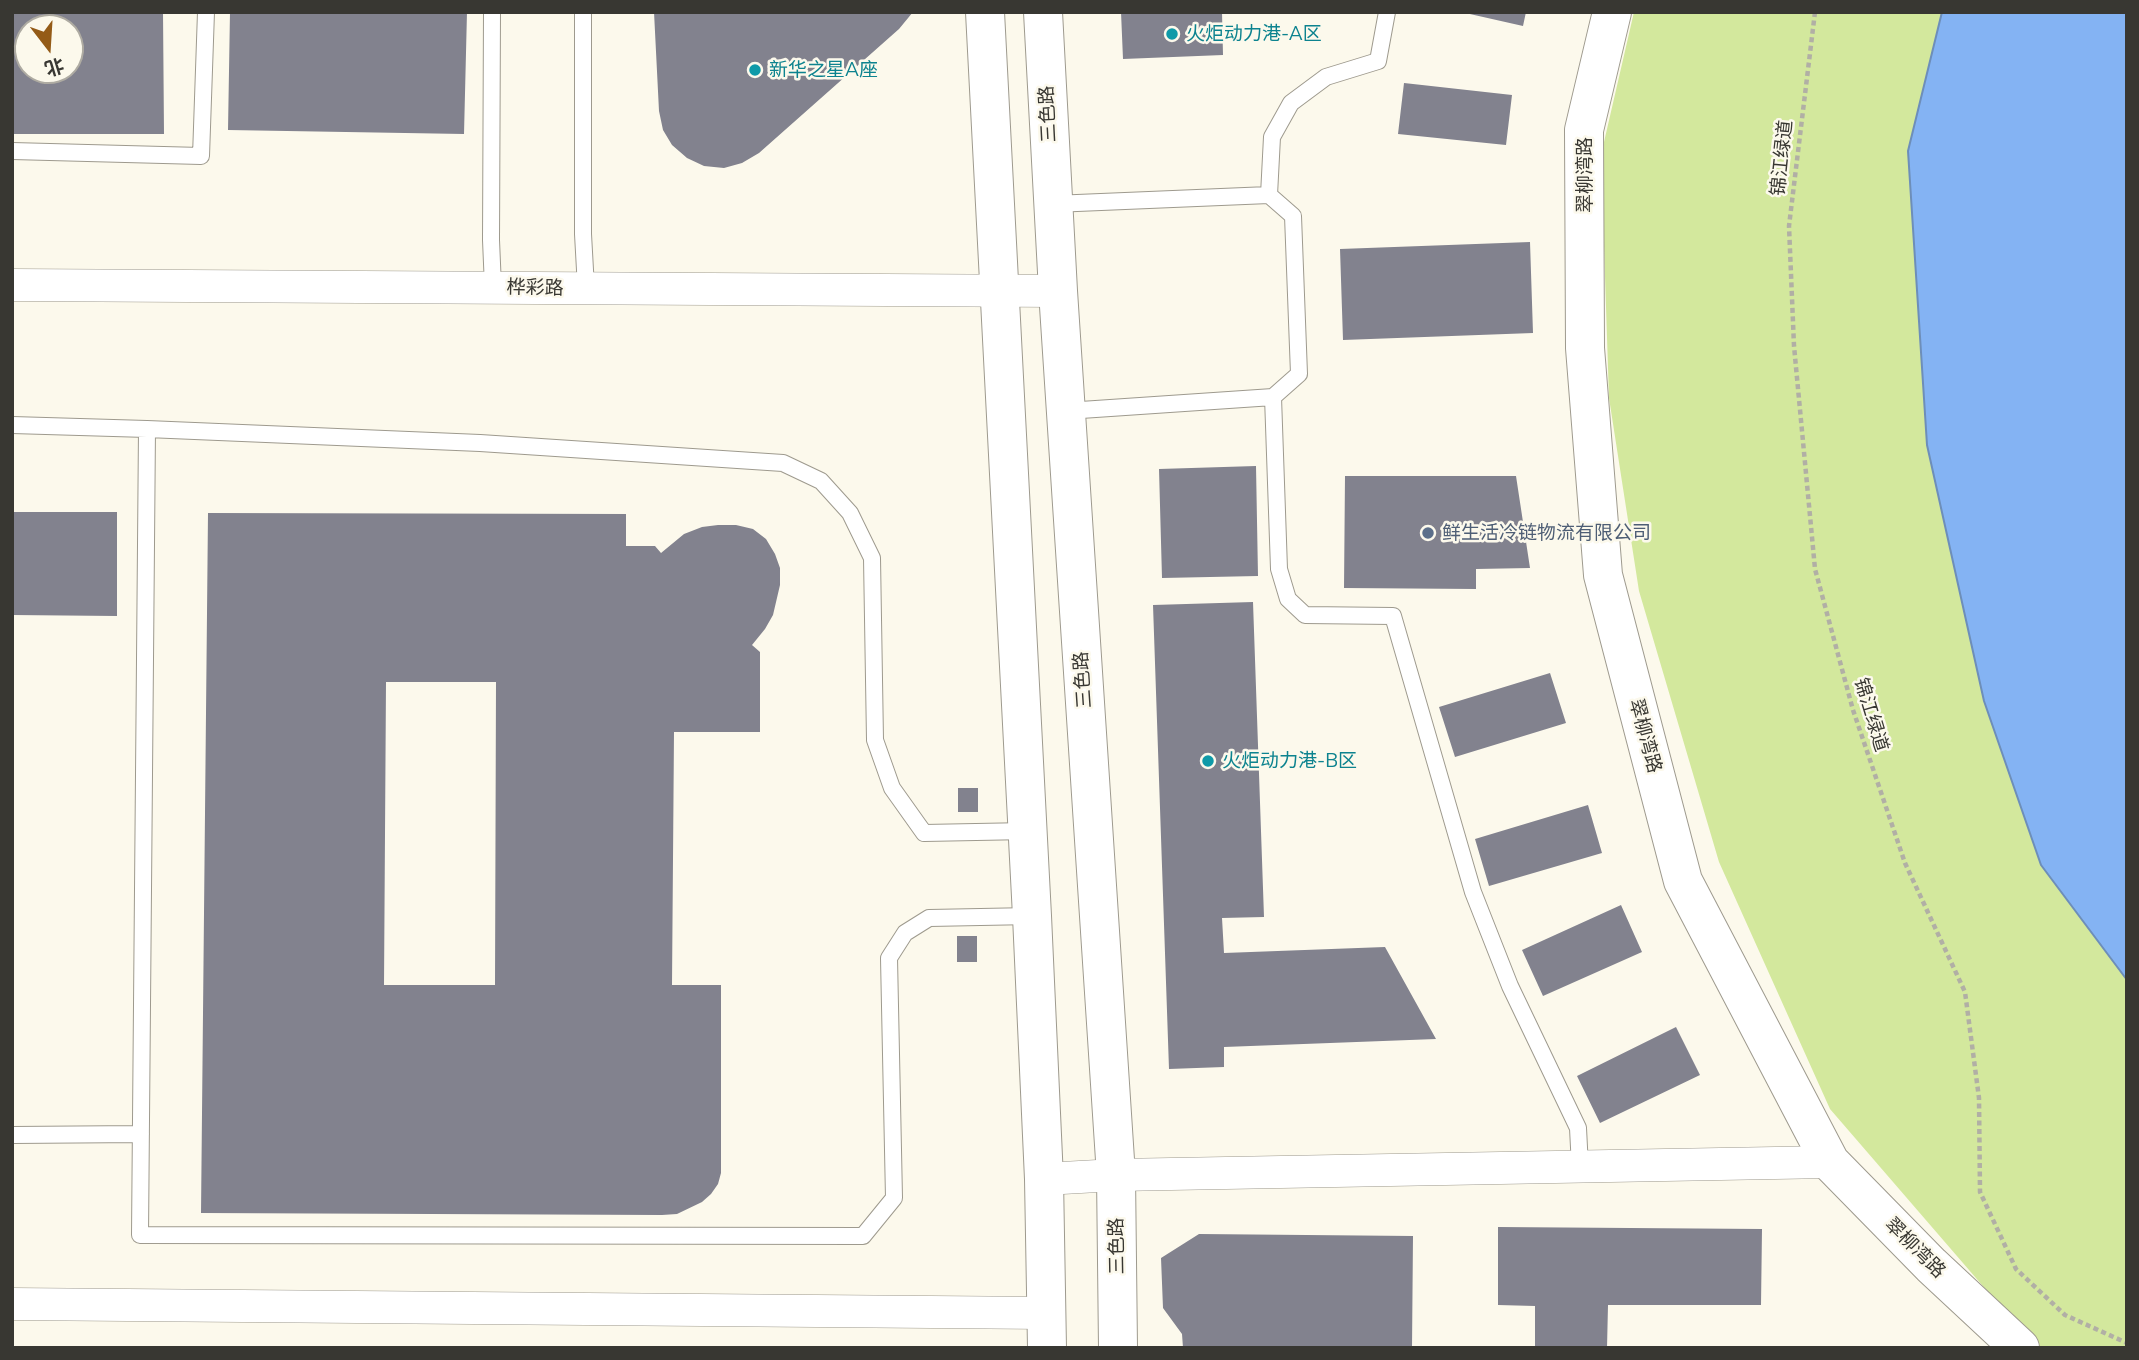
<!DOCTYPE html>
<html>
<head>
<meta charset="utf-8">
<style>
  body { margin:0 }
  #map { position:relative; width:2139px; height:1360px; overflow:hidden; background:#fcf9ec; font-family:Mulish,"Noto Sans SC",sans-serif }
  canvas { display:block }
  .frame { position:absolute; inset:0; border:14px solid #383732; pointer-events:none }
  .north { position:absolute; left:14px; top:14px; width:70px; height:70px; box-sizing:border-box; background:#fcf9ec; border:2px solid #aeaba2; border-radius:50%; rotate:163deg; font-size:19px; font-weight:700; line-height:28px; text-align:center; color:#383732 }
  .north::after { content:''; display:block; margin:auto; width:24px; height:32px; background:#945b17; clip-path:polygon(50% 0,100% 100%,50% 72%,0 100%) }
</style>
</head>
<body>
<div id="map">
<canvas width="2139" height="1360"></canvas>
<div class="frame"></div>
<div class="north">北</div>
</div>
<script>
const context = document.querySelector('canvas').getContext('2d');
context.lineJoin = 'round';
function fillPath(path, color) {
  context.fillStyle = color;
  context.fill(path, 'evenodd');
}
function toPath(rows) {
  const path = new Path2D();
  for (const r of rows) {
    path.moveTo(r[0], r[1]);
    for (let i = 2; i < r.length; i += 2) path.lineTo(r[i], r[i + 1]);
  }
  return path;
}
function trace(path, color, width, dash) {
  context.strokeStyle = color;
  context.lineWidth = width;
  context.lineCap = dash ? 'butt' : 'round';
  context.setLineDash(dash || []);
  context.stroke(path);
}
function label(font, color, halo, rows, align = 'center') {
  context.font = font + ' Mulish,"Noto Sans SC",sans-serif';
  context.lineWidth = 5;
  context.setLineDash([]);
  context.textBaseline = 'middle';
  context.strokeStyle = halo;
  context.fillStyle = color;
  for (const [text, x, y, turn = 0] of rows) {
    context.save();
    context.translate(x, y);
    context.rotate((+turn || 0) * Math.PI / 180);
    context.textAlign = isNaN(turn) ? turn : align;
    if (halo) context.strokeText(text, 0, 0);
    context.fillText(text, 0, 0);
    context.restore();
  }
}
fillPath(toPath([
  [1634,12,1942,12,1908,151,1927,445,1984,701,2041,865,2127,980,2127,1348,2039,1348,2026,1336,1830,1109,1719,862,1639,591,1609,398,1601,155]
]), '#d3e89d');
const water = toPath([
  [1942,12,2127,12,2127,980,2041,865,1984,701,1927,445,1908,151,1942,12]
]);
fillPath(water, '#84b3f3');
trace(water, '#6d8eb9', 2);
fillPath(toPath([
  [12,12,163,12,164,134,12,134],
  [28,28,70,28,70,70,28,70],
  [230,12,467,12,464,134,228,130],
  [654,12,913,12,899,29,759,153,742,163,724,168,704,166,687,158,672,145,663,130,659,111],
  [1121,12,1222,12,1223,55,1123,59],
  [1461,12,1526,12,1523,26],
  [1404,83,1512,95,1506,145,1398,134],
  [1530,242,1533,333,1343,340,1340,249],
  [1256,466,1258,576,1162,578,1159,469],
  [1345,476,1516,476,1530,568,1476,569,1476,589,1344,588],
  [12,512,117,512,117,616,12,615],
  [208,513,626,514,626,546,655,546,661,553,684,534,702,527,718,525,736,525,753,529,766,539,775,554,780,568,780,585,773,615,765,629,752,645,760,652,760,732,674,732,672,985,721,985,721,1173,718,1184,711,1194,702,1202,677,1214,662,1215,201,1213],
  [386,682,496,682,495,985,384,985],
  [1253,602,1264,917,1222,918,1224,953,1385,947,1436,1039,1224,1047,1224,1067,1169,1069,1153,605],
  [1550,673,1566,723,1455,757,1439,707],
  [958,788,978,788,978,812,958,812],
  [1588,805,1602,853,1489,886,1475,839],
  [1621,905,1642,952,1543,996,1522,950],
  [957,936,977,936,977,962,957,962],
  [1676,1027,1700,1075,1600,1123,1577,1076],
  [1498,1227,1762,1229,1761,1305,1608,1305,1607,1348,1535,1348,1535,1306,1498,1305],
  [1199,1234,1413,1236,1412,1348,1183,1348,1182,1334,1163,1308,1161,1258]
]), '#82828e');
const service = toPath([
  [492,12,491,240,493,287],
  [583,12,583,234,586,288],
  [1387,12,1378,61,1326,77,1291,103,1272,137,1269,195,1293,216,1299,374,1273,397,1279,569,1288,599,1305,615,1393,616,1473,892,1510,986,1578,1128,1580,1167],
  [12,151,201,156,206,12],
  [1053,204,1269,195],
  [1066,411,1273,397],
  [12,425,147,429],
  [1028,831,924,833,892,788,875,740,872,558,850,513,821,481,783,463,480,443,147,429,140,1235,863,1236,894,1198,889,958,905,933,929,918,1032,916],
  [12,1135,141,1134]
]);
const minor = toPath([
  [12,285,1058,291],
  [1044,1179,1116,1175,1830,1162],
  [12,1304,1046,1313]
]);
const tertiary = toPath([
  [985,12,1032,916,1044,1179,1047,1348],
  [1043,12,1058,291,1116,1175,1118,1348],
  [1612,12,1584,130,1585,348,1603,575,1683,881,1830,1162,1931,1265,2020,1348]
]);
trace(service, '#9e9a8e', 18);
trace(minor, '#9e9a8e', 33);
trace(tertiary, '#9e9a8e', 40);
trace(toPath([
  [1815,12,1789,226,1794,346,1815,569,1853,710,1905,863,1965,992,1979,1098,1980,1192,2016,1269,2065,1315,2127,1343]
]), '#b1afa5', 4.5, [5, 3.5]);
trace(service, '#fff', 16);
trace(minor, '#fff', 32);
trace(tertiary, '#fff', 38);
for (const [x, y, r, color] of [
  [1172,34,7,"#0f9aa8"],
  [755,70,7,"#0f9aa8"],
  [1428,533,7,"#5c6f8a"],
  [1208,761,7,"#0f9aa8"]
]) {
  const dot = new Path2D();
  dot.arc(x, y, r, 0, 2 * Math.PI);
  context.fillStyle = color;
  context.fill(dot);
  trace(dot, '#fcf9ec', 2.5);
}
label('19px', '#0d838f', '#fcf9ec', [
  ["火炬动力港-A区",1186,34],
  ["新华之星A座",769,70],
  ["火炬动力港-B区",1222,761]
], 'left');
label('19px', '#383732', '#fcf9ec', [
  ["三色路",1048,114,-93],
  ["锦江绿道",1782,158,-84],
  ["翠柳湾路",1585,175,-90],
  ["桦彩路",535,288,1],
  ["三色路",1083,680,-94],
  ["锦江绿道",1871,715,73],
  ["翠柳湾路",1645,736,75],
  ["三色路",1117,1246,-91],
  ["翠柳湾路",1915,1248,45]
]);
label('19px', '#4e5e75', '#fcf9ec', [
  ["鲜生活冷链物流有限公司",1442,533]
], 'left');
</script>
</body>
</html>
